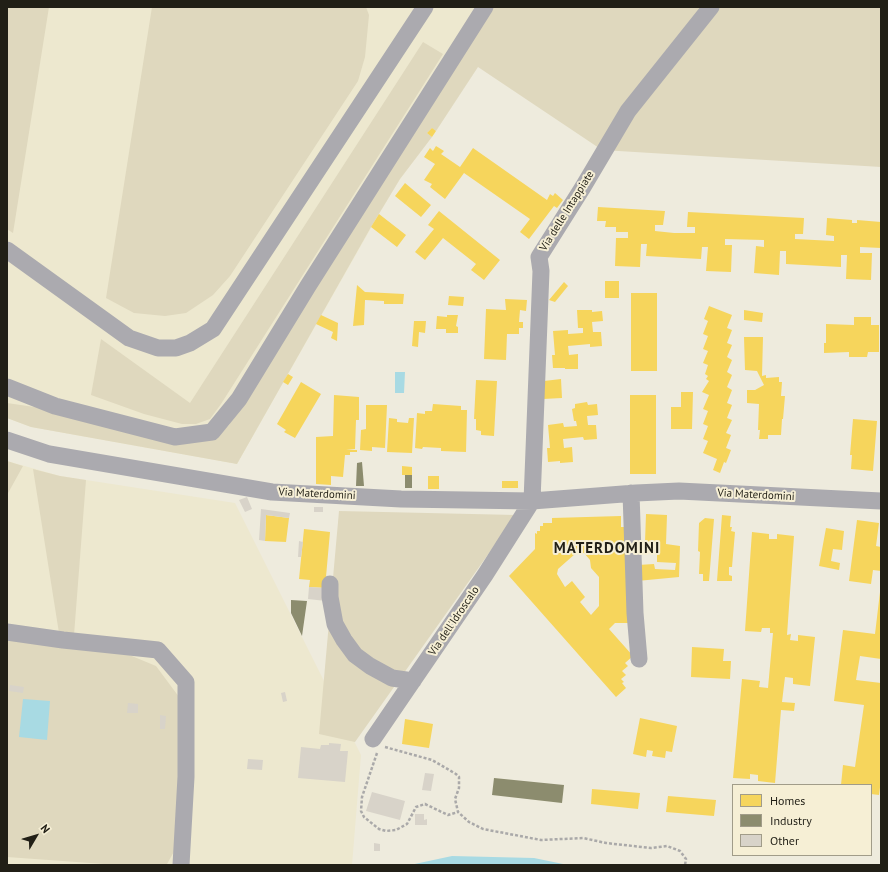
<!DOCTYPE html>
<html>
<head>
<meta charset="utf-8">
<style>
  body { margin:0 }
  #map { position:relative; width:888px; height:872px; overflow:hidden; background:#eeebdd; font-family:"PT Sans",sans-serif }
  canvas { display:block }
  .frame { position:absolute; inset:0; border:8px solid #211f16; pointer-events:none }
  .legend { position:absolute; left:732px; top:784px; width:140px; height:72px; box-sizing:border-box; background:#f6efd5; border:1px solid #a19c89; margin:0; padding:5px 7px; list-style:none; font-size:12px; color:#211f16 }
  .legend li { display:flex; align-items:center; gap:8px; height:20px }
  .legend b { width:20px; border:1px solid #a19c89 }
  .north { position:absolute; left:16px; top:816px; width:40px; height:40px; -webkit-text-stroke:3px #f6efd5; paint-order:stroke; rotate:52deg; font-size:11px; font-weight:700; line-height:16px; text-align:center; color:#211f16 }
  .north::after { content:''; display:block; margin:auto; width:14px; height:18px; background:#211f16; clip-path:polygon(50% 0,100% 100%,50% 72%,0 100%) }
</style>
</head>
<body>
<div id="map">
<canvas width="888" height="872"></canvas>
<div class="frame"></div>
<ul class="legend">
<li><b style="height:11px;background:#f6d55c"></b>Homes</li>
<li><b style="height:11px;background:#8c8c6e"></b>Industry</li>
<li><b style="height:11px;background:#d8d3c9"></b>Other</li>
</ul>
<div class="north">N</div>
</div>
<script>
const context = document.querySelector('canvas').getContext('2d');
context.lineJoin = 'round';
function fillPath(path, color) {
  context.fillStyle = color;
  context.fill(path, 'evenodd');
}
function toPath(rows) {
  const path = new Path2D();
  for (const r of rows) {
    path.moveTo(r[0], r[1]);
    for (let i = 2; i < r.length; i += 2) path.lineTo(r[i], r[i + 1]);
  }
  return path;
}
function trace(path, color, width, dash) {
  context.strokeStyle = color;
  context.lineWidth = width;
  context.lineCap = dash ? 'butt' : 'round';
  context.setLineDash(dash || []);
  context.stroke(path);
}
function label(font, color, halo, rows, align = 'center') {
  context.font = font + ' "PT Sans",sans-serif';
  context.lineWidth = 4;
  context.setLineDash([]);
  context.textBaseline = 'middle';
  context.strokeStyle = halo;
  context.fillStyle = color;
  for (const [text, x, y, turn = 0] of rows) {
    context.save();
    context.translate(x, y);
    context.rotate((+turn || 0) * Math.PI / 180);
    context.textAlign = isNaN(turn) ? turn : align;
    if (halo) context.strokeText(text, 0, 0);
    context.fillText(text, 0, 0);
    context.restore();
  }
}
fillPath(toPath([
  [7,7,515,7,436,131,400,179,379,214,237,464,31,427,7,418],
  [7,461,60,476,235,503,361,755,352,865,7,865]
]), '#ede8cf');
fillPath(toPath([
  [7,7,49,7,13,233,7,229],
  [152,7,366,7,369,15,365,57,358,81,230,276,213,295,186,313,165,316,134,313,106,298],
  [491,7,881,7,881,167,602,150,478,67,436,131,432,128,427,133,432,137,400,179,371,227,237,464,31,427,7,418,7,403,48,409,149,432,220,434,229,425],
  [423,42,443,54,221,404,210,419,196,424,182,424,144,414,91,395,101,339,190,403],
  [7,461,23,466,7,495],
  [33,469,60,476,86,480,74,635,59,633],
  [339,511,516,515,355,742,319,734],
  [7,637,127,654,156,666,182,701,176,848,167,864,118,865,7,857]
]), '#dfd8be');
fillPath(toPath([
  [395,372,405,372,404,393,395,393],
  [23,699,50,701,47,740,19,737],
  [452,856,534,858,568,865,410,865]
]), '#a8dae3');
fillPath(toPath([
  [432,128,436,131,432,137,427,133],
  [436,146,444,151,441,154,460,167,473,148,547,200,550,194,553,196,555,193,563,200,557,208,554,206,529,239,520,232,530,219,464,173,445,199,430,187,432,184,424,180,435,164,424,157,430,148,433,151],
  [405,183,431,205,421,217,395,196],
  [598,207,665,211,663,225,655,225,655,231,674,233,695,233,695,227,687,227,688,212,804,218,803,234,795,234,795,239,834,241,834,236,826,235,827,218,852,220,852,223,857,223,857,220,881,222,881,248,860,247,860,253,872,253,871,280,846,279,847,255,841,255,841,267,786,264,786,251,780,251,779,275,754,273,756,246,764,247,764,240,725,239,725,245,732,245,731,272,706,271,708,247,702,247,701,259,646,256,647,244,641,244,640,267,615,266,616,238,628,238,628,232,616,232,616,227,605,227,606,221,597,221],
  [439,211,500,260,484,280,471,270,476,264,443,238,425,260,415,252,434,229,428,225],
  [379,214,406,235,397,247,371,227],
  [605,281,619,281,619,298,605,298],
  [564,282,568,286,555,302,549,300],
  [357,285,365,292,404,294,403,304,384,304,384,301,365,300,364,325,353,326],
  [631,293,657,293,657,371,631,371],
  [449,296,464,297,463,306,448,305],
  [505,299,527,300,526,311,520,310,519,322,523,322,523,328,519,328,519,334,507,334,506,360,484,359,486,309,506,310],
  [709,306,732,315,727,328,732,330,727,343,732,345,727,357,732,360,727,372,732,375,727,387,732,390,727,403,732,405,727,418,732,420,726,433,731,435,726,448,731,450,726,463,724,462,720,473,713,470,717,459,703,453,708,441,703,439,708,426,703,424,708,411,703,409,709,395,702,392,709,381,706,379,708,376,705,374,708,365,703,363,708,351,703,349,708,336,703,334,708,321,704,319],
  [577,310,592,310,592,312,602,311,603,321,592,322,593,332,601,332,602,346,590,347,590,344,568,346,569,355,578,354,578,369,565,369,565,368,553,368,552,355,555,355,553,331,568,330,568,334,583,333,583,328,578,328],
  [744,310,763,313,762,322,744,320],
  [321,315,338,323,337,341,331,338,333,332,316,324],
  [447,315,458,315,456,326,458,327,458,333,446,333,446,329,436,329,437,316,447,317],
  [854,317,871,317,871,325,879,325,879,352,868,352,867,357,849,357,849,352,824,353,824,343,826,343,826,324,854,325],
  [414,321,426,321,425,333,419,332,418,347,412,346],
  [744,337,763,337,762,376,766,375,766,378,779,377,779,382,782,382,781,396,785,396,783,419,782,419,781,435,768,435,768,439,759,439,760,430,758,430,759,404,747,403,747,390,755,390,764,385,757,371,745,370],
  [288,374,293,377,288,385,283,382],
  [561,379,562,398,543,399,544,381],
  [476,380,497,381,494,436,481,435,481,431,476,430,476,419,474,419],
  [301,382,321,394,295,438,284,432,286,430,277,424],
  [681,392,693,392,692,429,671,429,671,407,681,407],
  [334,395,359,397,359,420,356,420,355,449,346,450,357,450,357,452,350,452,350,455,345,455,343,477,331,476,331,485,316,484,316,437,333,436],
  [630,395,656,395,656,474,630,474],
  [587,402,588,405,597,404,598,415,587,416,588,425,596,425,597,439,584,440,583,437,563,439,564,448,572,447,573,462,560,463,560,461,548,462,547,448,550,448,548,425,563,423,564,427,577,426,576,421,574,421,572,409,575,408,575,404],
  [433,404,461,406,461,410,467,410,466,452,441,451,441,448,423,447,422,449,415,448,417,413,425,414,425,411,432,411],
  [366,405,387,405,385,448,372,447,372,451,360,450,361,430,366,429],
  [389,418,397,419,397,422,408,423,409,418,414,418,412,453,387,452],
  [853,419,877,421,873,471,851,469,852,455,850,455],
  [402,466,412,467,412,475,402,475],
  [428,476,439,476,439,489,428,489],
  [502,481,518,481,518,488,502,488],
  [646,514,667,515,666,544,680,546,679,577,637,581,638,565,654,564,655,569,675,570,676,563,657,562,657,543,645,542],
  [266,515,289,518,286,542,265,541],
  [722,515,731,516,730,527,732,527,731,531,735,532,732,567,729,567,729,575,732,576,732,581,717,581],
  [621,516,621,527,626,527,628,623,615,623,609,629,633,656,625,663,628,666,622,671,626,675,621,679,624,682,622,683,626,688,616,697,509,576,535,549,535,533,537,534,537,531,540,531,540,526,543,526,543,523,552,523,552,518],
  [584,553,590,560,591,568,599,577,599,606,591,615,580,602,585,597,572,581,565,587,557,574,558,569,575,554],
  [705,518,714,519,709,581,703,581,703,574,699,574,700,552,698,551,699,523],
  [857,520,879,523,876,546,881,547,881,571,873,570,871,584,849,581],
  [826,528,844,531,842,550,833,549,831,561,840,563,839,570,819,566],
  [304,529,330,532,325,588,309,587,310,580,299,579],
  [752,532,769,534,769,539,777,539,777,534,794,536,787,635,791,634,790,640,798,641,798,635,815,637,810,686,793,684,793,678,785,677,782,702,795,703,794,711,781,710,775,783,758,781,758,775,750,774,750,779,733,778,742,679,760,681,759,687,768,688,773,633,770,633,770,628,762,628,761,632,745,631],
  [880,592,881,659,860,656,856,680,881,683,881,780,879,795,871,794,871,785,841,785,843,765,855,767,864,705,834,701,843,630,875,634],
  [692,647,724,649,723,661,731,661,730,679,691,677],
  [640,718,677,726,672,752,666,751,665,758,652,756,653,751,647,750,646,757,633,754],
  [405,719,433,724,429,748,402,744],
  [592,789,640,793,638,809,591,804],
  [668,796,716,800,714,816,666,812]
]), '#f6d55c');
fillPath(toPath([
  [362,462,364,486,356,486,357,463],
  [405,475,412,475,412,488,405,488],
  [291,600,307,601,302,636,291,613],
  [494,778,564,785,562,803,492,795]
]), '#8c8c6e');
fillPath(toPath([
  [247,497,252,509,245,512,239,500],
  [314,507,323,507,323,512,314,512],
  [261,509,290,513,289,518,266,515,265,541,259,540],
  [299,541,303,542,301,557,298,557],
  [309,587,327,588,326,601,308,599],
  [10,685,24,687,23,693,9,691],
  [285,692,287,701,283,702,281,693],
  [128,703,138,704,138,713,127,713],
  [160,715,166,716,165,729,160,729],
  [329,743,341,744,340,751,348,751,345,782,298,778,301,747,320,749,321,745,329,745],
  [248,759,263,760,262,770,247,769],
  [425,773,434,774,431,791,422,790],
  [372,792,405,801,400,820,366,811],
  [415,814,424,814,424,820,427,819,427,825,415,825],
  [374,843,380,844,380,851,374,851]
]), '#d8d3c9');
trace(toPath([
  [385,747,432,760,456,774,459,777,459,788,455,799,458,812,469,822,483,829,541,840,583,838,606,843,651,848,667,846,680,851,686,859,685,865],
  [377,753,362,797,361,811,364,817,379,829,386,831,396,830,407,824,416,807,425,804,448,815,458,812]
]), '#aaa9a9', 2.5, [3, 2]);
trace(toPath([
  [7,250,129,338,158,348,176,348,190,343,213,329,425,7],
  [7,387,55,406,175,437,212,432,239,399,308,286,485,7],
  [7,440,49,454,272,492,401,499,532,501,636,493,679,491,881,501],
  [631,493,635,613,639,659],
  [330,584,330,597,335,624,344,640,355,655,370,666,392,678,413,681],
  [7,632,63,640,158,650,186,682,186,777,181,865],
  [373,739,485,575,532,501,541,271,539,257,583,187,628,111,711,7]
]), '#abaaaf', 17);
label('11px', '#211f16', '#f6efd5', [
  ["Via delle Intappiate",567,211,-58],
  ["Via Materdomini",317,494,3],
  ["Via Materdomini",756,495,3],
  ["Via dell'Idroscalo",454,621,-56]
]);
context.letterSpacing = '1px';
label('bold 15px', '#211f16', '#f6efd5', [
  ["MATERDOMINI",607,549]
]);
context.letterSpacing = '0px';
</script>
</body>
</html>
